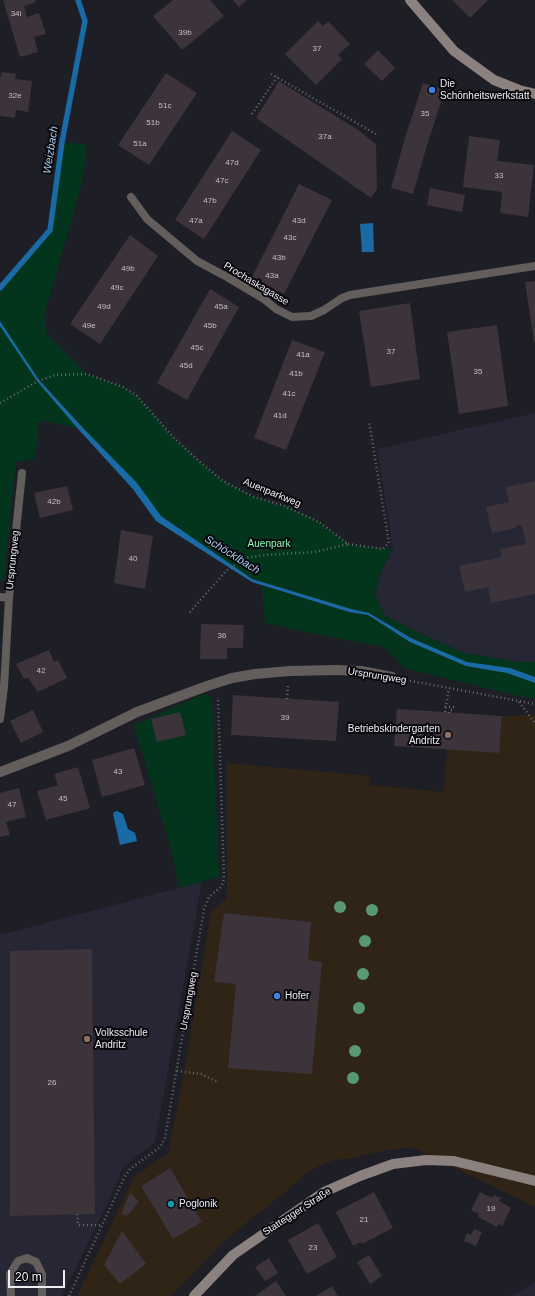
<!DOCTYPE html>
<html>
<head>
<meta charset="utf-8">
<style>
  body { margin:0 }
  #map { position:relative; width:535px; height:1296px; overflow:hidden; background:#1e1e27; font-family:Arial,sans-serif }
  canvas { display:block }
  .scale { position:absolute; left:8px; top:1270px; width:57px; height:18px; box-sizing:border-box; border:2px solid #eeeef5; border-top:0; padding-left:5px; font-size:12px; line-height:14px; white-space:nowrap; color:#eeeef5; -webkit-text-stroke:3px #09080c; paint-order:stroke }
</style>
</head>
<body>
<div id="map">
<canvas width="535" height="1296"></canvas>
<div class="scale">20 m</div>
</div>
<script>
const context = document.querySelector('canvas').getContext('2d');
context.lineJoin = 'round';
function fillPath(path, color) {
  context.fillStyle = color;
  context.fill(path, 'evenodd');
}
function toPath(rows) {
  const path = new Path2D();
  for (const r of rows) {
    path.moveTo(r[0], r[1]);
    for (let i = 2; i < r.length; i += 2) path.lineTo(r[i], r[i + 1]);
  }
  return path;
}
function trace(path, color, width, dash) {
  context.strokeStyle = color;
  context.lineWidth = width;
  context.lineCap = dash ? 'butt' : 'round';
  context.setLineDash(dash || []);
  context.stroke(path);
}
function label(font, color, halo, rows, align = 'center') {
  context.font = font + ' Arial,sans-serif';
  context.lineWidth = 4;
  context.setLineDash([]);
  context.textBaseline = 'middle';
  context.strokeStyle = halo;
  context.fillStyle = color;
  for (const [text, x, y, turn = 0] of rows) {
    context.save();
    context.translate(x, y);
    context.rotate((+turn || 0) * Math.PI / 180);
    context.textAlign = isNaN(turn) ? turn : align;
    if (halo) context.strokeText(text, 0, 0);
    context.fillText(text, 0, 0);
    context.restore();
  }
}
fillPath(toPath([
  [535,715,535,1207,412,1147,388,1150,347,1159,334,1160,310,1170,288,1190,226,1239,171,1296,77,1296,134,1177,168,1154,184,1073,211,911,227,898,227,763,370,776,369,785,444,792,447,749,502,716]
]), '#2f2415');
fillPath(toPath([
  [535,413,535,662,519,662,464,653,422,634,384,615,375,593,381,572,393,548,377,449],
  [202,882,155,1142,123,1167,110,1198,62,1296,0,1296,0,935],
  [535,1283,535,1296,511,1296]
]), '#272635');
fillPath(toPath([
  [62,142,87,145,82,184,44,316,47,334,87,374,123,387,137,396,174,438,200,462,223,481,254,497,282,505,319,522,348,544,383,549,393,548,381,572,375,593,384,615,422,634,464,653,519,662,535,662,535,677,510,668,467,662,411,638,369,613,358,612,253,581,159,518,135,486,81,429,39,420,35,459,16,462,4,581,0,581,0,288,50,230],
  [262,586,349,612,368,615,410,642,466,666,507,673,535,683,535,698,518,696,404,668,384,647,325,636,265,623],
  [206,693,212,699,219,877,179,888,171,849,134,725]
]), '#03351c');
fillPath(toPath([
  [373,223,374,252,362,252,360,224],
  [0,321,39,380,83,428,137,483,161,516,252,579,351,609,369,613,411,638,467,662,510,668,535,677,535,683,507,673,466,666,410,642,368,615,349,612,252,582,156,521,132,488,79,430,37,381,0,326],
  [117,811,123,814,128,829,135,833,137,841,120,845,113,814,114,812]
]), '#1a6aa5');
trace(toPath([
  [0,288,50,230,62,142,85,21,78,0]
]), '#1a6aa5', 5.5);
fillPath(toPath([
  [3,0,35,0,36,2,24,6,27,17,39,13,46,34,34,37,38,52,20,57],
  [173,0,210,0,224,16,182,50,153,16],
  [233,0,247,0,239,7],
  [452,0,488,0,470,18],
  [318,21,323,26,328,21,350,44,338,55,342,59,316,85,285,54],
  [378,50,395,68,382,81,364,64],
  [2,72,16,74,15,79,32,81,28,112,16,110,15,118,0,116,0,77,1,77],
  [166,73,197,93,149,165,118,145],
  [279,81,358,130,376,144,377,189,371,198,256,118],
  [423,83,445,90,427,145,413,194,391,188,405,138],
  [232,131,261,150,204,239,175,220],
  [469,136,500,140,497,161,534,165,528,217,500,213,502,192,463,187],
  [299,184,332,200,284,294,252,277],
  [430,188,465,195,462,212,427,205],
  [130,235,158,256,100,344,70,324],
  [535,281,535,342,534,342,525,282],
  [210,289,239,307,187,400,157,383],
  [410,303,420,379,371,387,359,311],
  [497,325,508,406,459,414,447,332],
  [292,340,325,352,286,450,254,438],
  [535,481,535,594,491,603,488,587,465,592,459,566,502,557,500,549,526,544,522,525,515,526,516,528,492,533,486,507,509,502,506,487],
  [67,486,73,510,40,518,34,493],
  [121,530,153,536,145,589,114,583],
  [201,624,244,625,243,648,227,648,227,659,200,659],
  [49,650,54,662,58,660,67,678,38,692,28,678,24,679,16,664],
  [233,695,339,702,336,741,231,735],
  [397,709,502,716,499,753,394,746],
  [33,710,43,732,21,743,10,721],
  [180,712,186,735,157,742,151,719],
  [134,748,145,785,102,797,92,760],
  [78,767,90,808,46,820,37,791,58,785,54,774],
  [19,788,26,817,6,822,10,835,0,837,0,793],
  [224,913,311,922,308,960,322,962,312,1074,228,1068,236,984,214,982],
  [92,949,95,1214,10,1216,10,951],
  [170,1168,202,1222,173,1239,141,1186],
  [130,1192,139,1202,127,1216,121,1214],
  [374,1192,393,1228,362,1244,360,1242,353,1246,336,1212],
  [480,1192,492,1198,494,1195,501,1198,499,1201,511,1208,502,1226,499,1224,497,1227,478,1217,479,1214,471,1210],
  [318,1223,337,1257,307,1274,288,1240],
  [474,1229,482,1232,476,1246,464,1241,467,1233,471,1235],
  [122,1231,146,1264,120,1284,104,1265],
  [369,1255,382,1276,370,1284,357,1262],
  [269,1258,278,1273,265,1281,255,1267],
  [276,1281,286,1296,255,1296],
  [332,1286,338,1296,316,1296]
]), '#3d333a');
trace(toPath([
  [271,74,376,134],
  [252,114,277,77],
  [0,403,38,381,55,375,87,374,123,387,137,396,174,438,200,462,223,481,254,497,282,505,319,522,348,544,315,552,264,555,246,558,226,571,190,612],
  [348,544,383,549,389,543,369,422],
  [406,680,535,704],
  [287,699,288,686],
  [519,702,535,723],
  [445,707,455,707],
  [445,712,449,688],
  [449,713,450,710,453,710],
  [177,1071,201,1074,218,1082],
  [77,1214,78,1225,103,1225],
  [69,1296,125,1176,130,1169,160,1147,165,1138,204,909,209,897,222,886,224,878,218,697]
]), '#696971', 2.5, [1, 3]);
trace(toPath([
  [131,197,147,219,197,261,227,277,264,299,276,309,292,317,311,316,324,310,342,298,350,295,535,266],
  [0,597,9,598],
  [0,719,4,687,9,598,22,473],
  [11,1296,10,1274,18,1261,27,1258,36,1262,42,1274,42,1296]
]), '#635e5c', 8);
trace(toPath([
  [0,772,68,746,137,712,207,686,232,678,255,674,290,671,336,670,361,671,392,677]
]), '#635e5c', 10);
trace(toPath([
  [410,0,454,51,494,80,519,90,535,94],
  [194,1296,233,1255,324,1192,360,1176,393,1164,426,1160,454,1161,535,1181]
]), '#8b817f', 10);
context.fillStyle = '#589975';
for (const [x, y] of [
  [340,907],
  [372,910],
  [365,941],
  [363,974],
  [359,1008],
  [355,1051],
  [353,1078]
]) {
  context.beginPath();
  context.arc(x, y, 6, 0, 2 * Math.PI);
  context.fill();
}
for (const [x, y, r, color] of [
  [432,90,4,"#3f7fe0"],
  [448,735,4,"#8d6e63"],
  [277,996,4,"#3f7fe0"],
  [87,1039,4,"#8d6e63"],
  [171,1204,4,"#0f9aa8"]
]) {
  const dot = new Path2D();
  dot.arc(x, y, r, 0, 2 * Math.PI);
  context.fillStyle = color;
  context.fill(dot);
  trace(dot, '#09080c', 1.5);
}
label('8px', '#c2bfc6', null, [
  ["34i",16,14],
  ["39b",185,33],
  ["37",317,49],
  ["32e",15,96],
  ["51c",165,106],
  ["35",425,114],
  ["51b",153,123],
  ["37a",325,137],
  ["51a",140,144],
  ["47d",232,163],
  ["33",499,176],
  ["47c",222,181],
  ["47b",210,201],
  ["47a",196,221],
  ["43d",299,221],
  ["43c",290,238],
  ["43b",279,258],
  ["49b",128,269],
  ["43a",272,276],
  ["49c",117,288],
  ["49d",104,307],
  ["45a",221,307],
  ["49e",89,326],
  ["45b",210,326],
  ["45c",197,348],
  ["37",391,352],
  ["41a",303,355],
  ["45d",186,366],
  ["35",478,372],
  ["41b",296,374],
  ["41c",289,394],
  ["41d",280,416],
  ["42b",54,502],
  ["40",133,559],
  ["36",222,636],
  ["42",41,671],
  ["39",285,718],
  ["43",118,772],
  ["45",63,799],
  ["47",12,805],
  ["26",52,1083],
  ["19",491,1209],
  ["21",364,1220],
  ["23",313,1248]
]);
label('10px', '#eeeef5', '#09080c', [
  ["Die",440,84],
  ["Schönheitswerkstatt",440,96],
  ["Betriebskindergarten",440,729,"right"],
  ["Andritz",440,741,"right"],
  ["Hofer",285,996],
  ["Volksschule",95,1033],
  ["Andritz",95,1045],
  ["Poglonik",179,1204]
], 'left');
label('10px', '#eeeef5', '#09080c', [
  ["Prochaskagasse",256,284,31],
  ["Auenparkweg",272,493,22],
  ["Ursprungweg",13,560,-84],
  ["Ursprungweg",377,676,9],
  ["Ursprungweg",189,1001,-80],
  ["Stattegger Straße",297,1212,-33]
]);
label('10px', '#87feb5', '#09080c', [
  ["Auenpark",269,544]
]);
label('italic 11px', '#aacdee', '#09080c', [
  ["Weizbach",51,150,-81],
  ["Schöcklbach",232,555,32]
]);
</script>
</body>
</html>
